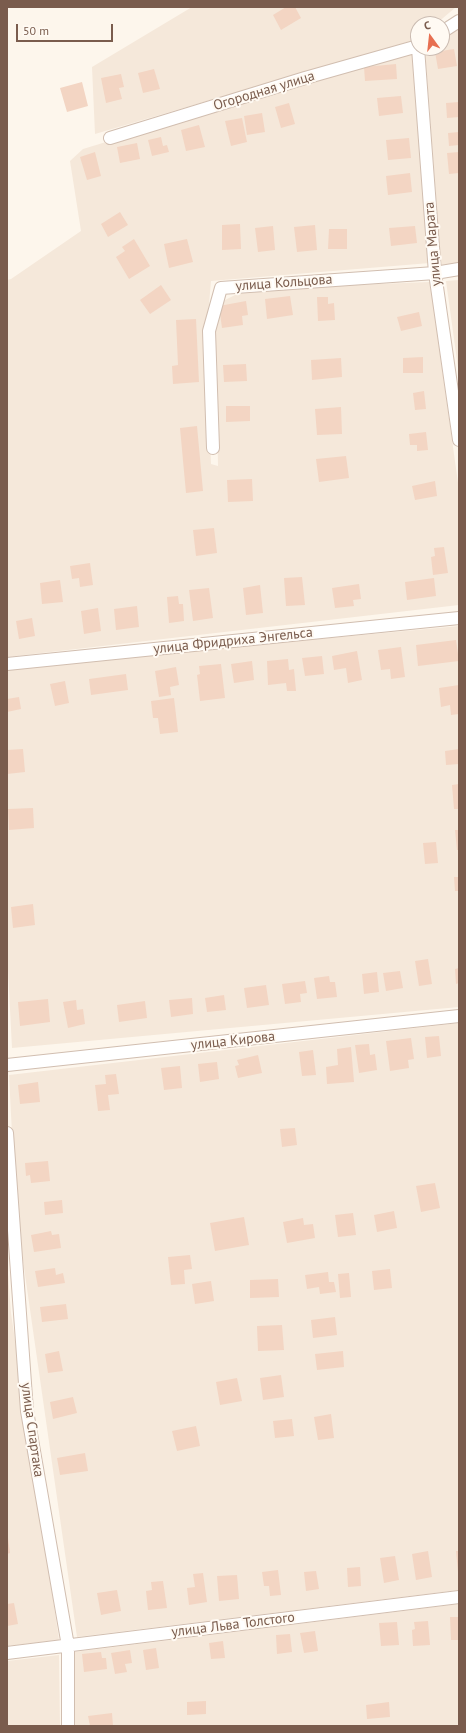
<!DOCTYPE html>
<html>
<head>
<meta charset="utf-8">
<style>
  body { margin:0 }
  #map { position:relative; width:466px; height:1733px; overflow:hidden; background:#fdf6ec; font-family:"PT Sans",sans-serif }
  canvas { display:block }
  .frame { position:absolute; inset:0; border:8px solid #7a5c4d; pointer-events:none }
  .north { position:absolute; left:410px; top:16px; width:40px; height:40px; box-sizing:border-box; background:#fffaf3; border:1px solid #cabbb1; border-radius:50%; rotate:345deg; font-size:11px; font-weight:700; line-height:16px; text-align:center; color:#7a5c4d }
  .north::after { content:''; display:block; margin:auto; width:14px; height:18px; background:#e76f51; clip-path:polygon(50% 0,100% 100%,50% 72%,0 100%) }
  .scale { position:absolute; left:16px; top:24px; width:97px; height:18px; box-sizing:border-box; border:2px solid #7a5c4d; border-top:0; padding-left:5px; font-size:12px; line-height:14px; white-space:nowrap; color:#7a5c4d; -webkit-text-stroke:3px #fffaf3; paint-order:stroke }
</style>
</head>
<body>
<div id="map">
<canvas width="466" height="1733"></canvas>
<div class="frame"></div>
<div class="north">С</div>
<div class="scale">50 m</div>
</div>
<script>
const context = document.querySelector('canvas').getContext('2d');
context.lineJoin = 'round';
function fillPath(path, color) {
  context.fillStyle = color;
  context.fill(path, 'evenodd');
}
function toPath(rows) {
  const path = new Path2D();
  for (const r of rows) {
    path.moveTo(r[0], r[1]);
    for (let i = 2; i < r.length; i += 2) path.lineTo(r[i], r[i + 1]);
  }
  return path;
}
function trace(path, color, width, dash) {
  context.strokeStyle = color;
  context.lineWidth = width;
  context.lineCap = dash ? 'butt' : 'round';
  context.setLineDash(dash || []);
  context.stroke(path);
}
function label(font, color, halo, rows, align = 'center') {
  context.font = font + ' "PT Sans",sans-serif';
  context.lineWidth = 4;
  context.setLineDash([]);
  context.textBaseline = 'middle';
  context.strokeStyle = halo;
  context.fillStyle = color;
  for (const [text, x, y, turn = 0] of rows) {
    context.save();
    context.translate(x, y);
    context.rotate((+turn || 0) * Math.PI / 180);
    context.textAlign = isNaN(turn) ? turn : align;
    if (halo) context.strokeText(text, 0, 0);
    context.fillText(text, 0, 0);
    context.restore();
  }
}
fillPath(toPath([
  [192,7,456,7,436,24,418,24,418,39,95,134,92,67],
  [459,19,459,264,441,265,425,50,427,48,442,48,442,34],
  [415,51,430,263,211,281,206,339,211,464,218,466,215,305,247,289,430,282,459,490,459,605,7,657,7,280,11,279,81,231,70,161,83,149,290,86],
  [459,280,459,375,446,281],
  [459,626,459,1007,12,1048,7,951,7,668],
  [459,1023,459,1590,77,1637,16,1212,9,1075],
  [7,1261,11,1313,59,1640,7,1646],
  [459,1604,459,1726,75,1726,74,1652],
  [59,1655,60,1726,7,1726,7,1661]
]), '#f5e8da');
fillPath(toPath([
  [286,7,295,7,301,18,281,30,273,15],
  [454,49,457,66,438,69,435,52],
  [396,64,397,79,365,81,364,67],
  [154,69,160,89,143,93,138,73],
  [121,74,124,87,119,88,122,99,106,103,101,78],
  [82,82,88,106,67,112,60,88],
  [401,96,403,113,379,116,377,98],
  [459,102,459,117,447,118,446,103],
  [289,103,295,124,281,128,275,107],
  [262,113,265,132,247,135,244,116],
  [242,118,247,142,231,146,225,121],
  [199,125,205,147,186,151,181,130],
  [459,132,459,145,449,146,448,133],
  [161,137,163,146,167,145,169,152,152,156,148,140],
  [409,138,411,158,388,160,386,140],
  [137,143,140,159,120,163,117,147],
  [95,152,101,176,87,180,80,157],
  [459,152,459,173,449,174,447,153],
  [410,173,412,192,388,195,386,176],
  [120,212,128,225,108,237,101,224],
  [240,224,241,249,222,250,222,225],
  [315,225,317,250,297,252,294,227],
  [273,226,275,250,258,252,255,228],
  [415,226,417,243,391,246,389,228],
  [329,229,347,229,347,249,328,249],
  [134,239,150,266,129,279,116,257,125,251,122,247],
  [187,239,193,262,169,268,164,244],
  [161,285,171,300,150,314,140,300],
  [290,296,293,315,267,319,265,299],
  [317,297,328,297,328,304,334,303,335,320,318,321],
  [246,301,248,315,242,316,243,325,222,328,219,306],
  [419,312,422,326,401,331,397,317],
  [196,319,199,382,173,384,172,366,178,365,176,320],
  [423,357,423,373,403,373,403,358],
  [341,358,342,377,312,380,311,360],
  [246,364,247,381,224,382,223,365],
  [424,391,426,409,415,410,413,393],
  [226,406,250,406,250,421,226,422],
  [341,407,342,434,317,435,315,409],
  [197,426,203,491,186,493,180,428],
  [426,432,428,450,417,451,417,445,410,445,409,434],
  [346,456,349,478,319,482,316,459],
  [252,479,253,501,228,502,227,480],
  [435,481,437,496,415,500,412,486],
  [214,528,217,553,196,556,193,530],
  [444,547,448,573,433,575,431,557,435,556,434,548],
  [90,563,93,585,80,587,79,578,72,579,70,566],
  [302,577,305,605,286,606,284,578],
  [434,578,436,596,407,600,405,582],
  [60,580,63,602,42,604,40,583],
  [359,584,361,599,353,600,354,606,335,608,332,588],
  [260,585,263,613,246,615,243,588],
  [209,588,213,618,193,621,189,590],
  [178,596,179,604,183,604,184,621,169,623,167,597],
  [137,606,139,627,116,630,114,609],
  [98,608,101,631,84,634,81,611],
  [32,618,35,636,19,639,16,621],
  [456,640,459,661,418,666,416,645],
  [401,647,405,677,391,679,390,669,381,670,378,650],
  [357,651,362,680,348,683,346,668,334,670,332,656],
  [322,656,324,674,305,676,302,658],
  [288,659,289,670,294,669,296,691,287,691,286,683,268,685,267,661],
  [252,661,254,680,234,683,231,664],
  [221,664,225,698,200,701,197,675,200,674,199,666],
  [176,667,179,685,170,687,171,695,159,697,155,671],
  [126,674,128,690,91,695,89,679],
  [65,681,69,703,55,706,50,684],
  [459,685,459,714,451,715,450,705,441,707,439,688],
  [19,697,21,709,7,712,7,699],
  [174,698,178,732,160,734,158,718,153,718,151,701],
  [23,749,25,772,7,774,7,750],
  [459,749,459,764,446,765,445,751],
  [459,784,459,809,454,809,452,785],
  [33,808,34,828,9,830,8,809],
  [455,830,459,830,459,850,457,850],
  [436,842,438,863,425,864,423,843],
  [454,877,459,877,459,891,455,891],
  [33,904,35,925,13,928,11,907],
  [428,959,432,984,419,986,415,961],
  [459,968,459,983,456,984,455,969],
  [400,971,403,988,386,991,383,973],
  [377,972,379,992,364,994,362,974],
  [329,976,330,982,335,982,337,997,317,999,314,978],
  [305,981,307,993,300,994,301,1002,285,1004,282,984],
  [266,985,269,1005,247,1008,244,988],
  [224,995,226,1010,207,1012,205,998],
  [192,998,193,1014,171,1017,169,1000],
  [48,999,50,1022,20,1026,18,1002],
  [76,1000,77,1010,83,1009,85,1024,68,1028,63,1002],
  [145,1001,147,1018,119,1022,117,1005],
  [439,1036,441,1056,427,1058,425,1037],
  [411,1038,414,1059,408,1060,409,1068,390,1071,386,1041],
  [369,1044,370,1055,375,1054,377,1070,359,1073,355,1045],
  [351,1047,354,1082,327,1084,326,1067,338,1065,337,1049],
  [313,1050,316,1075,302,1076,299,1052],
  [258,1055,262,1073,238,1078,235,1066,239,1065,237,1060],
  [217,1062,219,1079,200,1082,198,1064],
  [180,1066,182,1088,164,1090,161,1068],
  [116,1074,119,1094,108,1095,110,1110,98,1111,95,1085,106,1084,105,1075],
  [38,1082,40,1102,20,1104,18,1085],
  [295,1128,297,1145,282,1147,280,1129],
  [48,1161,50,1181,31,1183,30,1175,26,1176,25,1163],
  [435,1183,440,1208,421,1212,416,1186],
  [62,1200,63,1213,45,1215,44,1202],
  [394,1211,397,1228,377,1232,374,1215],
  [353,1213,356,1235,338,1237,335,1215],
  [244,1217,249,1245,215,1251,210,1223],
  [303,1218,304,1225,313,1224,315,1238,287,1243,283,1222],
  [51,1231,52,1235,59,1234,61,1248,34,1252,31,1235],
  [190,1255,192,1269,184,1270,185,1284,171,1285,168,1257],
  [55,1268,56,1275,63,1273,65,1283,38,1287,35,1271],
  [390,1269,392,1288,374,1290,372,1271],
  [328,1272,329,1282,334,1282,336,1292,320,1294,319,1287,307,1289,305,1275],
  [349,1273,351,1297,340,1298,338,1274],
  [278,1279,279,1297,250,1298,250,1280],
  [211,1281,214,1301,195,1304,192,1284],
  [66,1304,68,1319,42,1322,40,1307],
  [335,1317,337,1335,313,1338,311,1320],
  [282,1325,284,1350,258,1351,257,1326],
  [59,1351,63,1371,48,1373,45,1354],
  [343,1351,344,1367,317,1370,315,1354],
  [281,1375,284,1397,263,1400,260,1378],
  [237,1378,242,1401,220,1405,216,1382],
  [73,1397,77,1413,53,1419,50,1402],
  [331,1414,334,1438,318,1440,314,1417],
  [292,1419,294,1436,275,1438,273,1421],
  [196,1426,200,1446,177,1451,172,1431],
  [85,1453,88,1471,60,1475,57,1458],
  [7,1538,8,1538,10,1553,7,1554],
  [428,1551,432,1577,416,1580,412,1554],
  [456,1551,459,1551,459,1572,458,1572],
  [395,1556,399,1580,384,1583,380,1558],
  [360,1567,361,1586,348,1587,347,1568],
  [278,1570,281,1595,270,1596,269,1586,264,1586,262,1572],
  [316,1571,319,1589,306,1591,304,1572],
  [203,1573,207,1602,189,1605,187,1588,195,1587,193,1574],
  [237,1575,239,1599,219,1601,217,1576],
  [163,1581,167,1608,148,1610,146,1591,152,1590,151,1582],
  [117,1590,121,1611,101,1615,97,1593],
  [14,1603,18,1624,7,1626,7,1604],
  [450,1617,459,1617,459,1640,451,1640],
  [428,1621,430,1645,413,1646,412,1630,415,1629,414,1622],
  [397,1622,399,1645,381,1646,379,1623],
  [315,1631,318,1651,304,1653,300,1633],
  [290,1634,292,1652,277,1654,276,1635],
  [223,1641,225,1658,211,1659,209,1643],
  [156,1648,159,1668,146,1670,143,1650],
  [130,1650,132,1663,125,1664,127,1672,115,1674,111,1653],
  [101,1652,102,1658,106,1658,107,1669,84,1672,82,1654],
  [206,1701,206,1714,187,1715,187,1702],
  [389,1702,390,1717,367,1719,366,1705],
  [112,1713,113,1726,90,1726,88,1716]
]), '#f3d5c3');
const street = toPath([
  [442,32,459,21],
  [418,48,435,273,459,440],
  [110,138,305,78,418,46],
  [213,448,209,331,221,288,435,273,459,269],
  [7,664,459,618],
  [7,1065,459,1016],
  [7,1133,27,1411,68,1646,68,1726],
  [7,1653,459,1597]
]);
trace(street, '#d1beb0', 14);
trace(street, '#fff', 12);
label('14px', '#7a5c4d', '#fffaf3', [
  ["Огородная улица",264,91,-17],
  ["улица Марата",433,244,-95],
  ["улица Кольцова",284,283,-4],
  ["улица Фридриха Энгельса",233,641,-6],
  ["улица Кирова",233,1041,-6],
  ["улица Спартака",32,1430,82],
  ["улица Льва Толстого",233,1625,-7]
]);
</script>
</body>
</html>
